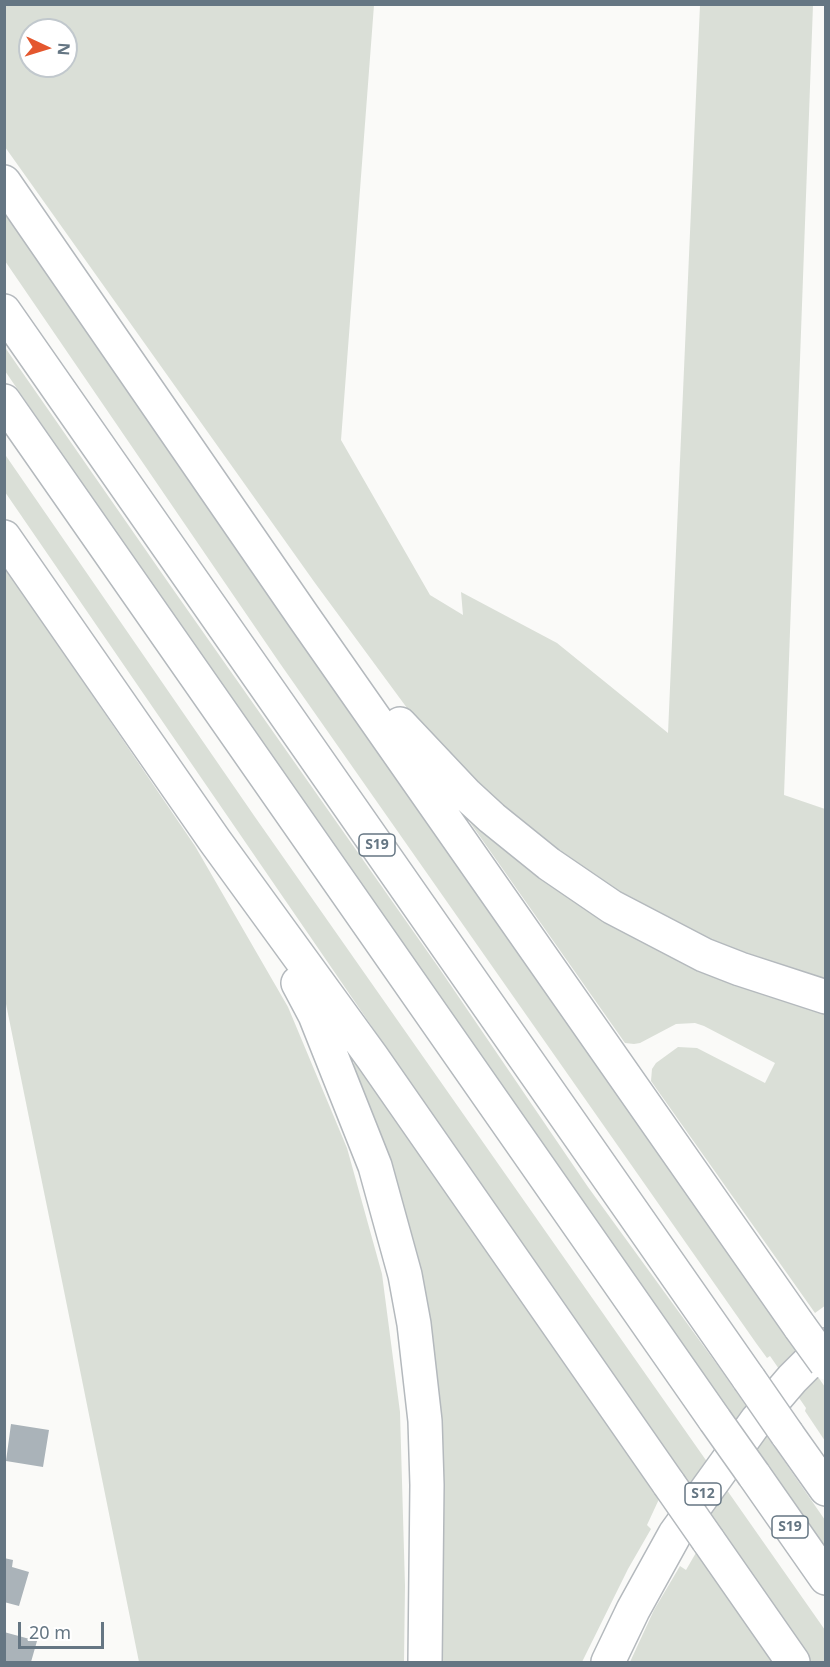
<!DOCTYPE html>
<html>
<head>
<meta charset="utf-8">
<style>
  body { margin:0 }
  #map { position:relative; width:830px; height:1667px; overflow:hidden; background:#fafaf8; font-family:"Noto Sans",sans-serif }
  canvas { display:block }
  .frame { position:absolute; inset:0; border:6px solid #657683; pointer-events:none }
  .north { position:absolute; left:18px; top:18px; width:60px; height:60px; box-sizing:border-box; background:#fff; border:2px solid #c1c8cd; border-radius:50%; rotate:94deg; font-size:16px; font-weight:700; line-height:24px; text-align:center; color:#657683 }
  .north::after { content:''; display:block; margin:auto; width:21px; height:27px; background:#e4572e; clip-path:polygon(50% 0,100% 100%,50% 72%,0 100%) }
  .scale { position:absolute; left:18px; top:1622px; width:86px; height:27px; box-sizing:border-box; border:3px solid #657683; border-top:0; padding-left:8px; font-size:18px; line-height:21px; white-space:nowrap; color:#657683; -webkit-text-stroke:4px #fff; paint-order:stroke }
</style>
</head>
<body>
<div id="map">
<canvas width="830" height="1667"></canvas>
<div class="frame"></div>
<div class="north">N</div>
<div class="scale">20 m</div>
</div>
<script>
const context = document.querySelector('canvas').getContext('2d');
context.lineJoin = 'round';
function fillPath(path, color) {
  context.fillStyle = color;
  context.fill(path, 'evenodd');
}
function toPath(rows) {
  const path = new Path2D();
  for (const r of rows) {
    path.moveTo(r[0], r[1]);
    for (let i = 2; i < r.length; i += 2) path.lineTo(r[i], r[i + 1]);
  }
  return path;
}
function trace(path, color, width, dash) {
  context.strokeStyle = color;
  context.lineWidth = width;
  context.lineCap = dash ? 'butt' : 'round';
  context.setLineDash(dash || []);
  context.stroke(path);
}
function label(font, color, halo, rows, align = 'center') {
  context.font = font + ' "Noto Sans",sans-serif';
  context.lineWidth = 6;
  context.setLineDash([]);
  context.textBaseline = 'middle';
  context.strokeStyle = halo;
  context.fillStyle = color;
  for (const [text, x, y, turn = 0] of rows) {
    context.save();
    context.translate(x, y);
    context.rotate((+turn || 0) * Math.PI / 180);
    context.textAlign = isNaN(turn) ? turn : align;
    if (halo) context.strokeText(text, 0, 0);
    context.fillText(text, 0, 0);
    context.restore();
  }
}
fillPath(toPath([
  [4,5,374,5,341,440,430,595,463,615,461,592,557,643,668,733,700,5,813,5,784,795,825,809,825,982,702,937,591,875,485,791,407,708,315,583,5,147],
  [30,30,66,30,66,66,30,66],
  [4,204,825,1387,825,1441,805,1411,806,1408,770,1356,767,1358,756,1343,279,662,5,261],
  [4,346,170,585,439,968,588,1187,721,1370,825,1520,825,1550,425,982,5,371],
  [4,453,255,817,825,1630,825,1662,808,1662,5,492],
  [5,567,195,846,288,1007,347,1148,382,1274,400,1412,405,1586,404,1662,139,1662,5,999],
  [472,819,825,1010,826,1305,815,1313,651,1081,652,1069,656,1063,678,1047,697,1048,765,1083,775,1063,704,1026,695,1023,676,1024,640,1043,634,1044,625,1043,469,821],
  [353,1055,660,1497,647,1525,651,1529,628,1569,582,1662,437,1662,440,1526,356,1083],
  [697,1551,775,1662,630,1662,654,1610,680,1566,686,1570]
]), '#dadfd7');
fillPath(toPath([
  [11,1424,49,1430,43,1467,6,1461],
  [4,1558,13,1560,12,1567,29,1572,19,1606,4,1602],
  [4,1632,37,1641,31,1662,4,1662]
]), '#aab3b9');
const highway = toPath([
  [4,182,303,616,800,1327],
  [4,311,749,1379],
  [4,401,715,1420],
  [4,537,215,841,372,1057,669,1484],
  [400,724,467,795,492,818,549,864,612,907,704,955,740,969,826,997],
  [298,983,315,1015,375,1166,405,1275,414,1324,425,1421,427,1485,425,1662],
  [787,1434,826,1489],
  [754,1475,826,1578],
  [708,1540,793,1662],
  [608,1662,633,1610,675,1534,757,1420,792,1379,826,1345]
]);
trace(highway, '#b4b9bd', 36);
trace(highway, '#fff', 33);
const highwayBridge = toPath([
  [800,1327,826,1363],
  [749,1379,787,1434],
  [715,1420,754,1475],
  [669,1484,708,1540]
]);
trace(highwayBridge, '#b4b9bd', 36, []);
trace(highwayBridge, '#fff', 33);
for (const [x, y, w] of [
  [377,845,36],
  [703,1494,36],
  [790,1527,36]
]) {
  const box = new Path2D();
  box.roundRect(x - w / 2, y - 11, w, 22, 4.5);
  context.fillStyle = '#fff';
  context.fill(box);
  trace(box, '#657683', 1.5);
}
label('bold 14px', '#657683', null, [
  ["S19",377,845],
  ["S12",703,1494],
  ["S19",790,1527]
]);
</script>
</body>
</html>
